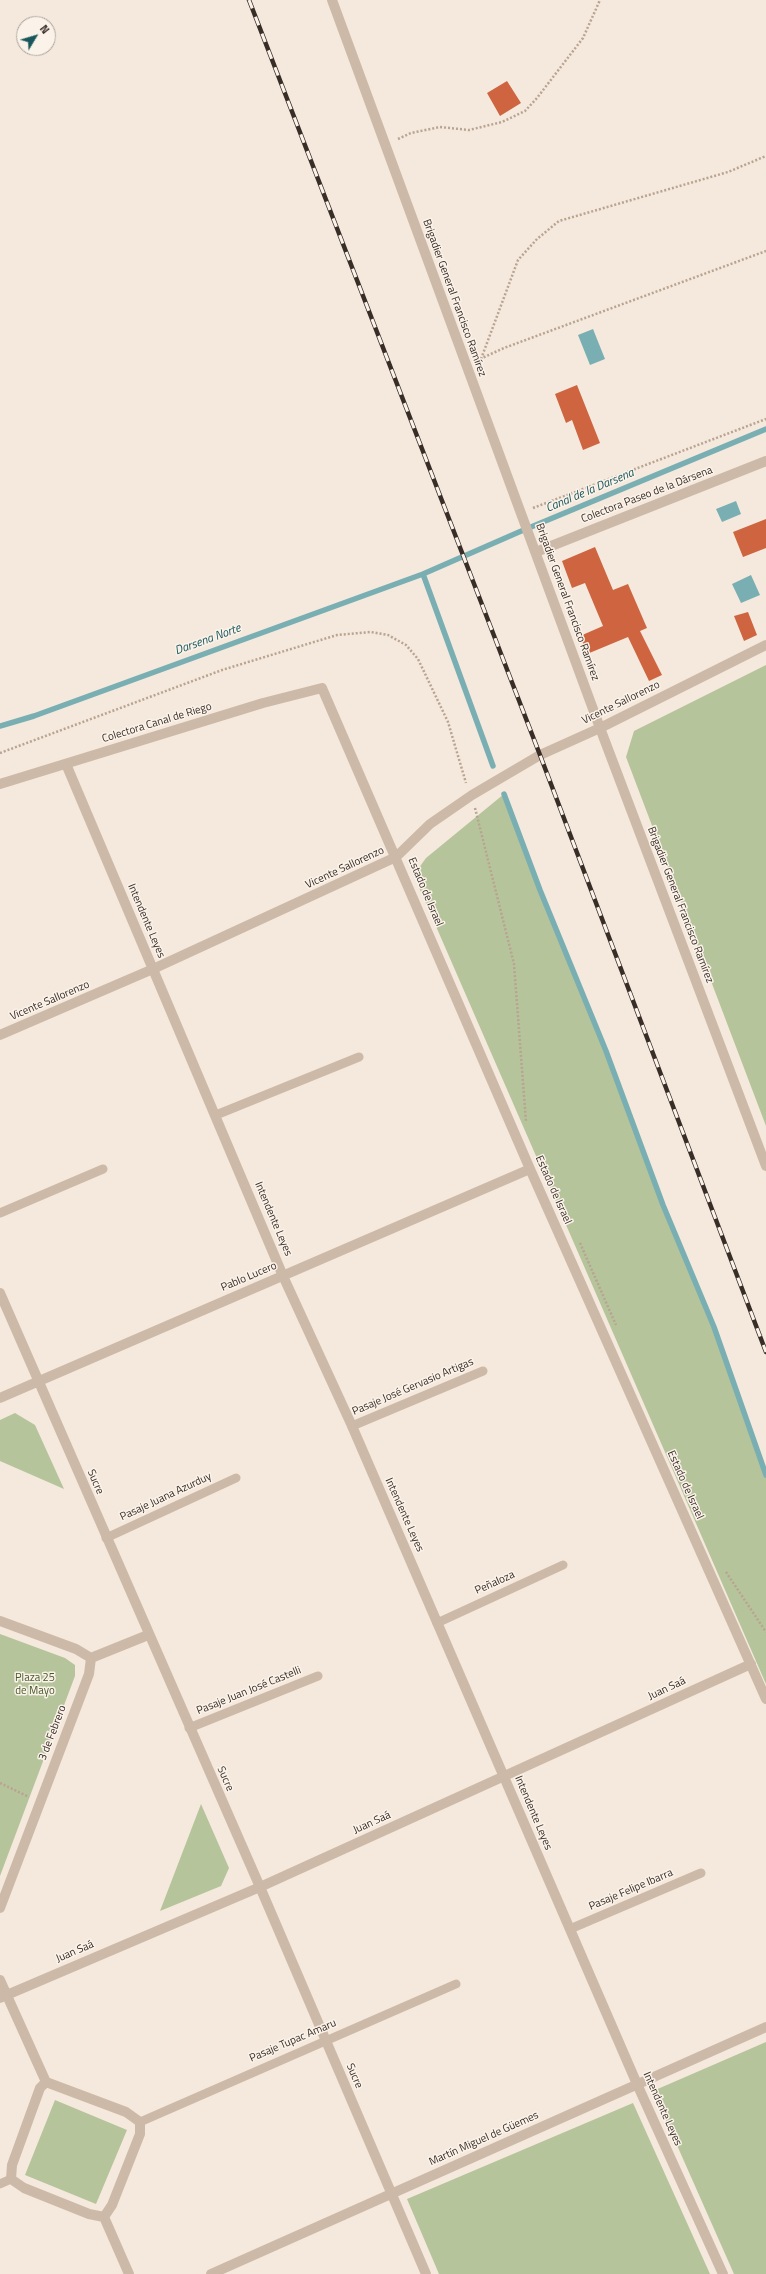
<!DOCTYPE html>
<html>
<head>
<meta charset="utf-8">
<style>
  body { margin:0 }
  #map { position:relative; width:766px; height:2274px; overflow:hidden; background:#f4e9dc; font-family:"Titillium Web",sans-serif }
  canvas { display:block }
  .north { position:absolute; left:16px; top:16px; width:40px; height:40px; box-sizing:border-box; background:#fbf3e9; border:1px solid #ada49c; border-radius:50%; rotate:52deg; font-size:11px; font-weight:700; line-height:16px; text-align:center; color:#392d28 }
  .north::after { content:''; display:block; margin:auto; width:14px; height:18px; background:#1a575d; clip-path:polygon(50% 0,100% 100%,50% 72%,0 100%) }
</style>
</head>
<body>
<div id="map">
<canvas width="766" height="2274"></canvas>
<div class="north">N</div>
</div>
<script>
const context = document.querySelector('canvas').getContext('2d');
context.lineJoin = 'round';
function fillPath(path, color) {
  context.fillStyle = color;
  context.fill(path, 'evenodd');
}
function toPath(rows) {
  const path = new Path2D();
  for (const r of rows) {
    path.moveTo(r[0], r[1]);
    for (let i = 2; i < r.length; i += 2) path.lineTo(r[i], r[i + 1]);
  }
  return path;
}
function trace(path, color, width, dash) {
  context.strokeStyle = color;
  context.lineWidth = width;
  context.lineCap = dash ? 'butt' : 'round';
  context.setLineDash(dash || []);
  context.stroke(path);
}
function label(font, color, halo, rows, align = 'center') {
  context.font = font + ' "Titillium Web",sans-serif';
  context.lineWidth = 3;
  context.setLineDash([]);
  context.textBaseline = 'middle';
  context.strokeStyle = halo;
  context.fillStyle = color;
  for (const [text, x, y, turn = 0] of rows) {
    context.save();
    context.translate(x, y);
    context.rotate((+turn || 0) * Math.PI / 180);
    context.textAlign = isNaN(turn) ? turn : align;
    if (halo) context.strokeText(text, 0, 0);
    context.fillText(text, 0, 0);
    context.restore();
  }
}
fillPath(toPath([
  [766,665,766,1126,626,757,634,731],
  [504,794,540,890,606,1051,663,1205,714,1327,766,1475,766,1684,418,885,416,872,426,858],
  [15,1413,35,1425,64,1489,0,1461,0,1420],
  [0,1634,65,1658,75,1665,75,1676,0,1876],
  [201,1804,229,1868,221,1886,160,1911],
  [766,2042,766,2274,734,2274,653,2091],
  [55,2100,127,2130,96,2204,25,2175],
  [633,2103,710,2274,439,2274,407,2199]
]), '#b5c49b');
fillPath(toPath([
  [593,329,605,359,590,365,578,335],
  [736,501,741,514,722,522,716,509],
  [751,575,760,595,741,603,732,584]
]), '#79afb3');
trace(toPath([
  [423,574,493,766],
  [0,726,34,716,423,574,519,532,766,429],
  [504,794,540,890,606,1051,663,1205,714,1327,766,1475]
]), '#79afb3', 5.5);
fillPath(toPath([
  [507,81,521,103,500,116,487,93],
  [577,385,600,443,583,450,572,420,566,423,555,394],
  [766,519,766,548,743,557,733,532],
  [595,547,613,590,628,584,647,628,640,631,662,675,649,681,628,637,587,654,580,636,603,626,585,583,572,588,562,561],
  [748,612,757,635,744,641,734,616]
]), '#ce6540');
trace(toPath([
  [398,139,411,133,440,127,469,130,502,122,525,111,537,98,583,38,600,0],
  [480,359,504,348,766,251],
  [481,359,518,260,537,239,559,221,728,172,766,156],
  [533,508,766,419],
  [0,753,222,670,337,635,371,632,388,635,406,645,418,659,448,722,466,783],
  [475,808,514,964,526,1122],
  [580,1243,616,1325],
  [726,1572,766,1632],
  [0,1783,29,1797]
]), '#b9a391', 2.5, [2, 2]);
trace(toPath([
  [216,1115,359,1057],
  [0,1213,103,1169],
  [352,1426,483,1371],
  [106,1538,236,1478],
  [437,1623,563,1565],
  [189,1728,318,1676],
  [570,1929,701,1873],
  [140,2122,456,1984],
  [0,2184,11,2179]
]), '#cdb9a7', 9);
trace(toPath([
  [332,0,600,728,766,1166],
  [536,552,766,461],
  [66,764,283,1276,352,1426,637,2084,723,2274],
  [0,784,263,703,322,688,530,1169,766,1699],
  [396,857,430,824,472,795,540,755,600,728,766,645],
  [0,1293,260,1887,426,2274],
  [0,1398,530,1169],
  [0,1621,76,1649,91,1658,89,1674,0,1908],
  [91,1658,148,1635],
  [0,1980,46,2082],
  [0,1998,260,1887,751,1664],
  [46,2082,40,2088,12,2165,11,2179,24,2188,89,2214,104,2217],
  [46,2082,126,2112,140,2122,140,2134,112,2205,104,2217],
  [104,2217,129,2274],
  [211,2274,766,2027]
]), '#cdb9a7', 10);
trace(toPath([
  [0,1035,153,969,396,857]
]), '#cdb9a7', 10);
const rail = toPath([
  [249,0,540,755,766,1352]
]);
trace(rail, '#392d28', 4.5);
trace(rail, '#fbf3e9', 3, [9]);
label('11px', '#392d28', '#fbf3e9', [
  ["Brigadier General Francisco Ramírez",454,298,70],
  ["Colectora Paseo de la Dársena",647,495,-21],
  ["Brigadier General Francisco Ramírez",567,602,70],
  ["Vicente Sallorenzo",621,703,-26],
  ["Colectora Canal de Riego",157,723,-17],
  ["Vicente Sallorenzo",345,868,-25],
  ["Estado de Israel",425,892,67],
  ["Brigadier General Francisco Ramírez",680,905,69],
  ["Intendente Leyes",146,921,67],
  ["Vicente Sallorenzo",50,1001,-23],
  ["Estado de Israel",553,1190,66],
  ["Intendente Leyes",273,1219,67],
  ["Pablo Lucero",249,1277,-23],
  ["Pasaje José Gervasio Artigas",413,1387,-23],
  ["Sucre",95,1482,67],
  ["Estado de Israel",685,1485,66],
  ["Pasaje Juana Azurduy",166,1497,-25],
  ["Intendente Leyes",404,1515,66],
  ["Peñaloza",495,1583,-24],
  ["Juan Saá",667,1689,-25],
  ["Pasaje Juan José Castelli",249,1691,-22],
  ["3 de Febrero",53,1733,-69],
  ["Sucre",225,1779,66],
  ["Intendente Leyes",533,1813,67],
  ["Juan Saá",372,1823,-24],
  ["Pasaje Felipe Ibarra",631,1890,-23],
  ["Juan Saá",75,1952,-23],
  ["Pasaje Tupac Amaru",293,2041,-23],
  ["Sucre",354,2076,67],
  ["Intendente Leyes",662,2109,66],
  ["Martín Miguel de Güemes",484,2139,-24]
]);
label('11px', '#46592a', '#fbf3e9', [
  ["Plaza 25",35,1678],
  ["de Mayo",35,1691]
]);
label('italic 12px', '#1a575d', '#fbf3e9', [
  ["Canal de la Darsena",590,491,-23],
  ["Darsena Norte",208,640,-20]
]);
</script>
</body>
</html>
